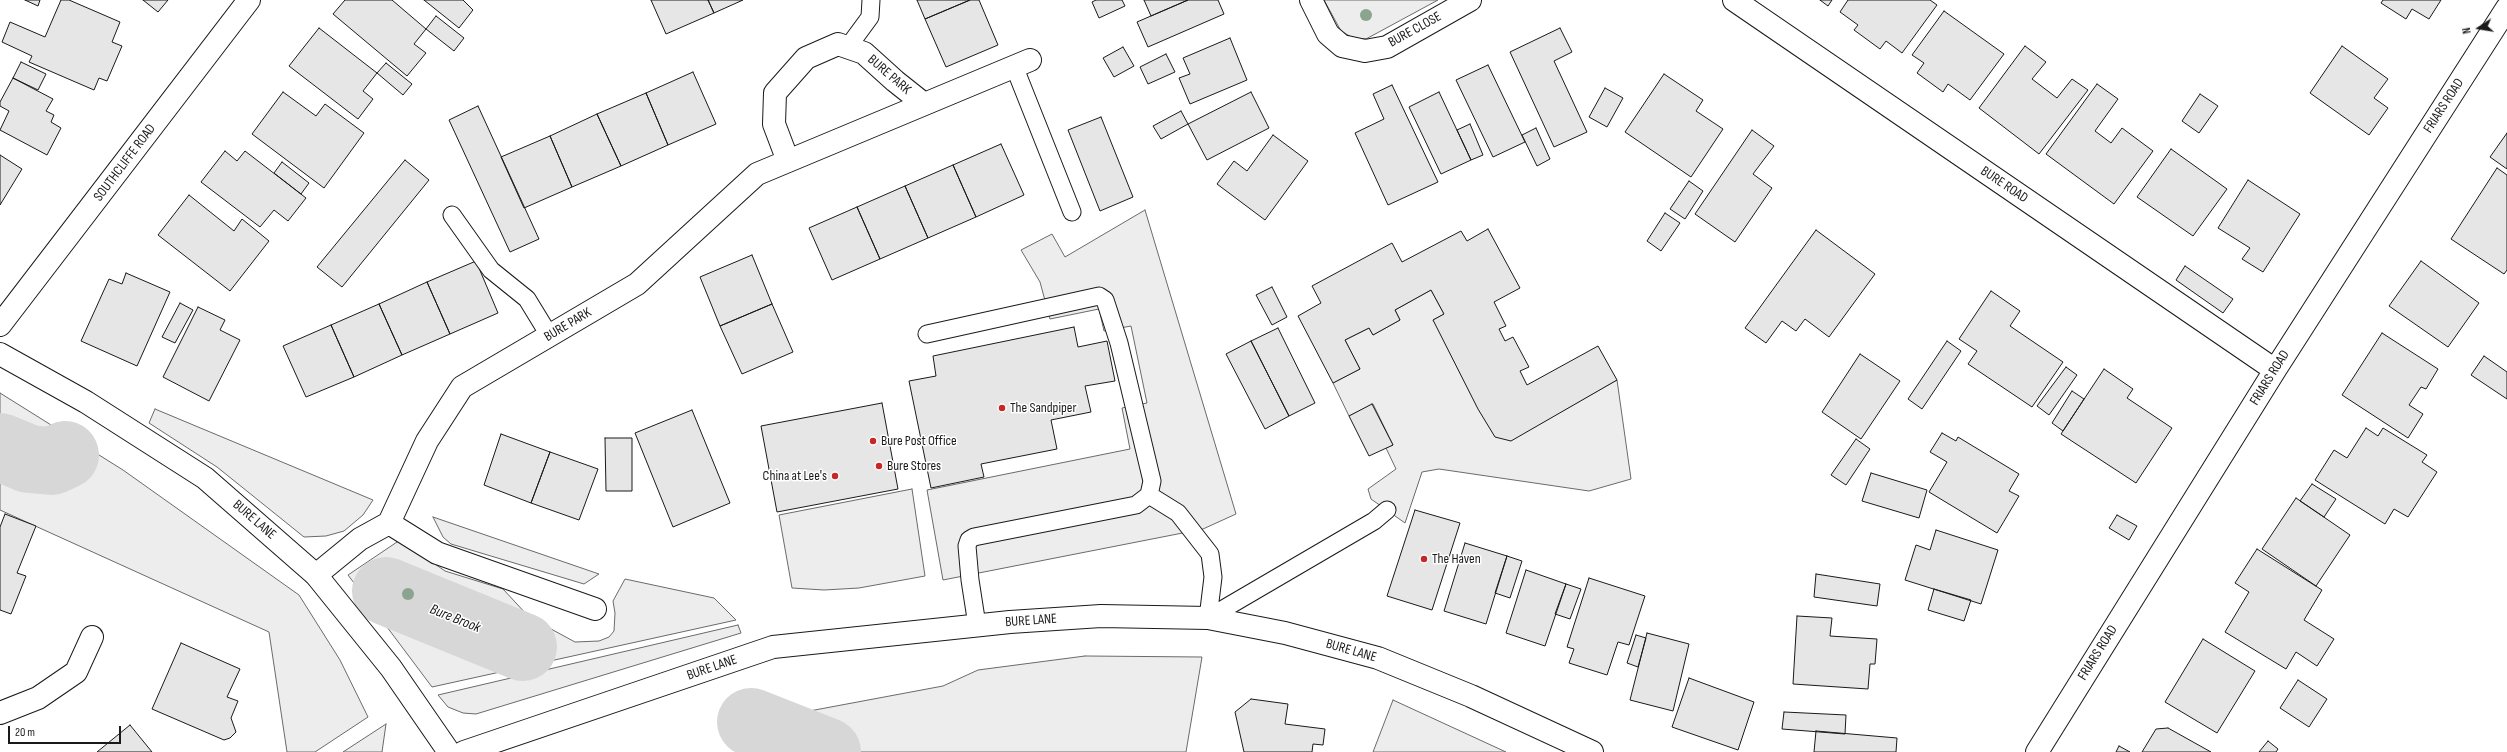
<!DOCTYPE html>
<html>
<head>
<meta charset="utf-8">
<style>
  body { margin:0 }
  #map { position:relative; width:2507px; height:752px; overflow:hidden; background:#fff; font-family:"Sofia Sans Condensed",sans-serif }
  canvas { display:block }
  .north { position:absolute; left:2459px; top:8px; width:40px; height:40px; -webkit-text-stroke:3px #fff; paint-order:stroke; rotate:258deg; font-size:11px; font-weight:700; line-height:16px; text-align:center; color:#1a1a1a }
  .north::after { content:''; display:block; margin:auto; width:14px; height:18px; background:#1a1a1a; clip-path:polygon(50% 0,100% 100%,50% 72%,0 100%) }
  .scale { position:absolute; left:8px; top:726px; width:113px; height:18px; box-sizing:border-box; border:2px solid #1a1a1a; border-top:0; padding-left:5px; font-size:12px; line-height:14px; white-space:nowrap; color:#1a1a1a; -webkit-text-stroke:3px #fff; paint-order:stroke }
</style>
</head>
<body>
<div id="map">
<canvas width="2507" height="752"></canvas>
<div class="north">N</div>
<div class="scale">20 m</div>
</div>
<script>
const context = document.querySelector('canvas').getContext('2d');
context.lineJoin = 'round';
function fillPath(path, color) {
  context.fillStyle = color;
  context.fill(path, 'evenodd');
}
function toPath(rows) {
  const path = new Path2D();
  for (const r of rows) {
    path.moveTo(r[0], r[1]);
    for (let i = 2; i < r.length; i += 2) path.lineTo(r[i], r[i + 1]);
  }
  return path;
}
function trace(path, color, width, dash) {
  context.strokeStyle = color;
  context.lineWidth = width;
  context.lineCap = dash ? 'butt' : 'round';
  context.setLineDash(dash || []);
  context.stroke(path);
}
function label(font, color, halo, rows, align = 'center') {
  context.font = font + ' "Sofia Sans Condensed",sans-serif';
  context.lineWidth = 3;
  context.setLineDash([]);
  context.textBaseline = 'middle';
  context.strokeStyle = halo;
  context.fillStyle = color;
  for (const [text, x, y, turn = 0] of rows) {
    context.save();
    context.translate(x, y);
    context.rotate((+turn || 0) * Math.PI / 180);
    context.textAlign = isNaN(turn) ? turn : align;
    if (halo) context.strokeText(text, 0, 0);
    context.fillText(text, 0, 0);
    context.restore();
  }
}
const built = toPath([
  [1324,0,1438,0,1366,39,1353,38,1341,31,1324,0],
  [1145,210,1236,514,1203,529,943,580,927,490,1130,449,1122,408,1147,403,1131,326,1104,331,1099,309,1050,319,1040,282,1021,250,1052,234,1065,257,1145,210],
  [1431,290,1444,314,1433,320,1511,440,1617,380,1631,479,1589,491,1439,469,1422,472,1405,523,1371,499,1368,489,1396,469,1386,448,1393,445,1373,404,1349,416,1333,383,1360,369,1345,340,1369,328,1373,335,1400,320,1395,310,1431,290],
  [0,393,123,470,299,595,340,660,368,717,315,752,287,752,269,632,0,510,0,393],
  [155,409,373,500,363,515,344,531,326,536,304,537,217,467,149,423,155,409],
  [912,489,925,576,859,588,824,590,792,588,779,515,912,489],
  [433,517,599,574,584,584,451,544,443,537,433,517],
  [400,540,445,571,503,589,529,617,575,642,599,641,609,637,614,631,615,613,613,601,625,579,714,598,736,620,432,687,348,575,400,540],
  [738,625,741,633,476,714,463,713,448,707,438,695,738,625],
  [1085,656,1202,657,1186,752,837,752,789,725,788,715,943,686,978,670,1085,656],
  [1393,700,1506,752,1373,752,1393,700],
  [386,724,382,752,343,752,386,724]
]);
fillPath(built, '#ededed');
trace(built, '#6a6a6a', 1);
trace(toPath([
  [0,447,29,459,52,461,65,455],
  [386,591,523,647],
  [751,722,827,752]
]), '#d7d7d7', 68);
const building = toPath([
  [25,0,40,0,38,6,25,0],
  [61,0,69,0,120,22,112,42,122,46,107,81,99,78,94,90,29,62,32,56,2,42,10,22,45,37,61,0],
  [143,0,168,0,158,12,143,0],
  [345,0,392,0,426,29,414,44,426,53,407,76,333,14,345,0],
  [424,0,463,0,473,10,459,28,424,0],
  [651,0,708,0,714,13,666,34,651,0],
  [708,0,743,0,714,13,708,0],
  [917,0,970,0,925,19,917,0],
  [970,0,979,0,998,45,946,67,925,19,970,0],
  [1096,0,1122,0,1125,6,1099,18,1092,2,1096,0],
  [1144,0,1188,0,1151,16,1144,0],
  [1188,0,1218,0,1224,14,1148,47,1137,22,1188,0],
  [1820,0,1832,0,1828,6,1820,0],
  [1848,0,1930,0,1937,5,1902,53,1886,41,1880,49,1854,30,1858,25,1840,12,1848,0],
  [2383,0,2441,0,2429,19,2412,9,2406,19,2381,3,2383,0],
  [1944,11,2004,54,1970,100,1948,84,1943,92,1917,73,1924,63,1912,55,1944,11],
  [436,16,464,38,454,51,426,29,436,16],
  [319,28,377,73,363,91,373,99,358,119,289,66,319,28],
  [1560,28,1572,52,1554,61,1587,132,1554,147,1510,52,1560,28],
  [1230,38,1247,80,1190,104,1179,78,1190,74,1183,58,1230,38],
  [2025,46,2046,62,2032,79,2057,98,2072,79,2088,90,2039,154,1979,108,2025,46],
  [2342,46,2388,79,2374,98,2388,108,2369,135,2310,93,2342,46],
  [1123,47,1134,66,1114,77,1103,58,1123,47],
  [1166,54,1175,72,1148,84,1140,67,1166,54],
  [21,62,46,74,38,90,13,78,21,62],
  [386,63,412,84,403,95,377,73,386,63],
  [1488,65,1525,142,1493,157,1456,80,1488,65],
  [693,72,716,124,668,145,646,93,693,72],
  [1664,74,1703,100,1696,111,1723,129,1691,177,1625,132,1664,74],
  [13,78,53,99,46,111,54,115,51,122,61,128,47,155,0,130,9,111,0,106,0,102,13,78],
  [2097,84,2118,99,2095,131,2111,143,2122,128,2153,151,2114,204,2046,154,2097,84],
  [1392,85,1438,182,1388,205,1355,133,1384,119,1373,94,1392,85],
  [1605,88,1623,98,1607,127,1589,117,1605,88],
  [283,92,316,116,325,104,364,133,324,188,252,134,283,92],
  [1251,92,1269,128,1207,160,1188,124,1251,92],
  [1439,92,1471,160,1441,174,1409,107,1439,92],
  [646,93,668,145,621,166,597,114,646,93],
  [2200,94,2218,106,2199,133,2182,121,2200,94],
  [478,106,539,239,510,252,449,120,478,106],
  [1181,111,1188,124,1161,139,1153,126,1181,111],
  [597,114,621,166,572,187,550,136,597,114],
  [1101,117,1133,197,1100,211,1068,130,1101,117],
  [1470,124,1483,155,1471,160,1457,130,1470,124],
  [1536,128,1550,159,1537,166,1522,135,1536,128],
  [1752,130,1774,146,1753,174,1772,188,1735,242,1695,214,1752,130],
  [2507,133,2507,169,2490,157,2507,133],
  [1273,135,1308,161,1265,220,1217,184,1234,161,1247,171,1273,135],
  [550,136,572,187,524,208,501,157,550,136],
  [1001,144,1024,195,976,217,953,165,1001,144],
  [2171,149,2227,189,2193,236,2137,197,2171,149],
  [225,151,237,161,245,151,306,198,288,221,274,210,260,227,201,182,225,151],
  [0,155,22,169,0,205,0,155],
  [405,160,429,180,342,287,317,267,405,160],
  [282,162,309,183,301,194,274,173,282,162],
  [953,165,976,217,928,238,905,186,953,165],
  [2497,168,2507,175,2507,270,2504,274,2451,239,2497,168],
  [2248,180,2300,214,2263,272,2242,259,2250,248,2218,228,2248,180],
  [1689,181,1703,191,1685,219,1670,209,1689,181],
  [905,186,928,238,880,259,857,207,905,186],
  [189,195,234,231,242,219,269,241,230,291,158,235,189,195],
  [857,207,880,259,832,280,809,228,857,207],
  [1665,213,1680,223,1661,251,1647,241,1665,213],
  [1488,229,1520,288,1494,302,1506,326,1499,329,1505,341,1513,337,1529,367,1520,371,1527,385,1598,346,1617,380,1511,441,1495,437,1478,409,1433,320,1444,314,1431,290,1395,310,1400,320,1373,335,1369,328,1345,340,1360,369,1333,383,1298,316,1321,303,1312,286,1392,243,1402,262,1461,231,1467,241,1488,229],
  [1816,230,1875,274,1829,337,1805,319,1796,331,1782,321,1766,343,1745,328,1816,230],
  [752,255,772,304,720,326,700,277,752,255],
  [476,261,498,313,450,334,427,282,476,261],
  [2421,261,2479,303,2448,347,2389,306,2421,261],
  [2185,266,2233,299,2223,313,2176,280,2185,266],
  [126,273,170,292,137,366,81,341,109,279,122,284,126,273],
  [427,282,450,334,402,355,379,304,427,282],
  [1272,287,1287,317,1272,325,1256,295,1272,287],
  [1991,291,2020,311,2010,326,2063,362,2032,407,1968,364,1977,351,1959,339,1991,291],
  [180,303,193,310,175,343,162,337,180,303],
  [379,304,402,355,354,377,331,325,379,304],
  [772,304,793,352,742,374,720,326,772,304],
  [198,307,225,320,220,330,240,340,209,401,163,377,198,307],
  [331,325,354,377,306,397,283,346,331,325],
  [1074,327,1078,347,1107,341,1115,381,1085,386,1091,412,1051,420,1057,449,981,464,984,477,931,488,909,381,936,376,933,356,1074,327],
  [1278,328,1315,403,1289,416,1251,341,1278,328],
  [2382,333,2438,369,2426,389,2421,387,2409,405,2423,414,2408,438,2342,395,2382,333],
  [1251,341,1289,416,1265,429,1226,354,1251,341],
  [1947,341,1961,351,1922,409,1908,399,1947,341],
  [1860,354,1900,381,1861,439,1822,412,1860,354],
  [2484,356,2507,372,2507,399,2471,375,2484,356],
  [2066,367,2077,375,2049,415,2037,406,2066,367],
  [2104,369,2133,389,2127,398,2172,428,2136,483,2061,434,2104,369],
  [2072,391,2084,399,2063,431,2052,423,2072,391],
  [882,403,898,489,777,512,761,426,882,403],
  [1372,404,1393,445,1369,456,1349,416,1372,404],
  [692,410,730,503,673,527,635,433,692,410],
  [2366,428,2378,436,2383,428,2427,455,2422,462,2437,472,2408,517,2394,509,2385,524,2315,480,2334,450,2347,458,2366,428],
  [1942,433,1956,441,1958,437,2019,474,2009,491,2019,496,1997,533,1929,492,1947,462,1930,452,1942,433],
  [501,434,550,452,531,503,484,485,501,434],
  [605,438,632,438,632,491,606,491,605,438],
  [1856,439,1870,449,1846,485,1831,475,1856,439],
  [550,452,598,469,579,520,531,503,550,452],
  [1871,473,1927,490,1919,518,1862,501,1871,473],
  [2312,484,2336,499,2324,517,2300,501,2312,484],
  [2296,498,2350,535,2316,586,2262,549,2296,498],
  [1415,510,1460,523,1432,610,1387,596,1415,510],
  [5,514,36,526,17,573,26,576,11,614,0,610,0,527,5,514],
  [2117,515,2137,526,2129,540,2109,528,2117,515],
  [1936,530,1998,550,1981,604,1905,580,1916,545,1930,550,1936,530],
  [1465,543,1507,556,1486,624,1444,611,1465,543],
  [2257,549,2322,590,2304,620,2334,639,2317,666,2296,652,2286,669,2225,632,2249,592,2235,583,2257,549],
  [1507,556,1522,561,1510,598,1495,593,1507,556],
  [1526,570,1566,584,1545,646,1506,633,1526,570],
  [1816,574,1880,584,1877,606,1814,597,1816,574],
  [1589,578,1645,596,1629,645,1618,642,1607,675,1569,663,1574,649,1567,647,1589,578],
  [1566,584,1581,589,1570,619,1555,614,1566,584],
  [1934,589,1971,600,1964,621,1928,610,1934,589],
  [1797,616,1832,618,1830,636,1877,639,1875,664,1870,664,1868,689,1793,684,1797,616],
  [1647,633,1689,644,1673,711,1630,700,1647,633],
  [1636,635,1646,638,1638,667,1627,663,1636,635],
  [2203,639,2255,671,2217,733,2165,702,2203,639],
  [181,643,240,669,227,697,238,701,231,718,236,732,230,738,224,740,152,709,181,643],
  [1689,678,1754,702,1738,750,1672,727,1689,678],
  [2298,680,2327,699,2309,727,2280,708,2298,680],
  [1251,699,1288,704,1285,724,1325,729,1323,745,1313,744,1312,752,1244,752,1235,712,1251,699],
  [1784,712,1846,715,1845,734,1782,729,1784,712],
  [130,725,152,752,97,752,130,725],
  [2168,728,2211,752,2142,752,2156,729,2168,728],
  [1816,731,1897,738,1896,752,1814,752,1816,731],
  [2268,741,2278,749,2276,752,2259,752,2268,741],
  [2119,746,2130,752,2116,752,2119,746]
]);
fillPath(building, '#e6e6e6');
trace(building, '#1a1a1a', 1);
const service = toPath([
  [848,47,870,17,871,0],
  [1014,66,1072,212],
  [452,215,491,270,527,299,549,335],
  [927,334,1099,296,1105,300,1119,343,1152,481,1149,495,1136,505,974,537,969,540,967,546,970,580,977,625],
  [1149,495,1178,513,1210,554,1213,577,1208,618],
  [1208,618,1374,521,1387,510]
]);
const minor = toPath([
  [1311,0,1328,34,1342,46,1365,51,1387,47,1470,0],
  [1734,0,2275,370],
  [788,161,774,124,775,93,806,58,838,44,864,53,895,81,924,104],
  [0,325,249,0],
  [389,523,437,553,595,609],
  [316,575,360,539,389,523,427,441,462,387,637,284,757,174,1030,60],
  [0,713,38,698,76,672,92,637],
  [2037,752,2275,370,2507,8]
]);
const tertiary = toPath([
  [0,354,86,402,205,478,316,575,391,668,449,752],
  [464,752,773,647,1010,622,1101,616,1208,618,1285,633,1378,658,1471,696,1592,752]
]);
trace(service, '#1a1a1a', 19);
trace(minor, '#1a1a1a', 24);
trace(tertiary, '#1a1a1a', 24);
trace(service, '#fff', 17);
trace(minor, '#fff', 22);
trace(tertiary, '#fff', 22);
context.fillStyle = '#8aa48f';
for (const [x, y] of [
  [1366,15],
  [408,594]
]) {
  context.beginPath();
  context.arc(x, y, 6, 0, 2 * Math.PI);
  context.fill();
}
for (const [x, y, r, color] of [
  [1002,408,4,"#c62828"],
  [873,441,4,"#c62828"],
  [879,466,4,"#c62828"],
  [835,476,4,"#c62828"],
  [1424,559,4,"#c62828"]
]) {
  const dot = new Path2D();
  dot.arc(x, y, r, 0, 2 * Math.PI);
  context.fillStyle = color;
  context.fill(dot);
  trace(dot, '#fff', 1.5);
}
label('14px', '#1a1a1a', '#fff', [
  ["BURE CLOSE",1415,30,-29],
  ["BURE PARK",889,75,41],
  ["FRIARS ROAD",2444,106,-57],
  ["SOUTHCLIFFE ROAD",125,163,-53],
  ["BURE ROAD",2004,185,34],
  ["BURE PARK",568,325,-31],
  ["FRIARS ROAD",2270,378,-58],
  ["BURE LANE",254,520,41],
  ["BURE LANE",1031,621,-4],
  ["BURE LANE",1351,651,16],
  ["FRIARS ROAD",2098,653,-58],
  ["BURE LANE",712,668,-19]
]);
label('14px', '#1a1a1a', '#fff', [
  ["The Sandpiper",1010,408],
  ["Bure Post Office",881,441],
  ["Bure Stores",887,466],
  ["China at Lee's",827,476,"right"],
  ["The Haven",1432,559]
], 'left');
label('italic 15px', '#1a1a1a', '#fff', [
  ["Bure Brook",455,619,22]
]);
</script>
</body>
</html>
